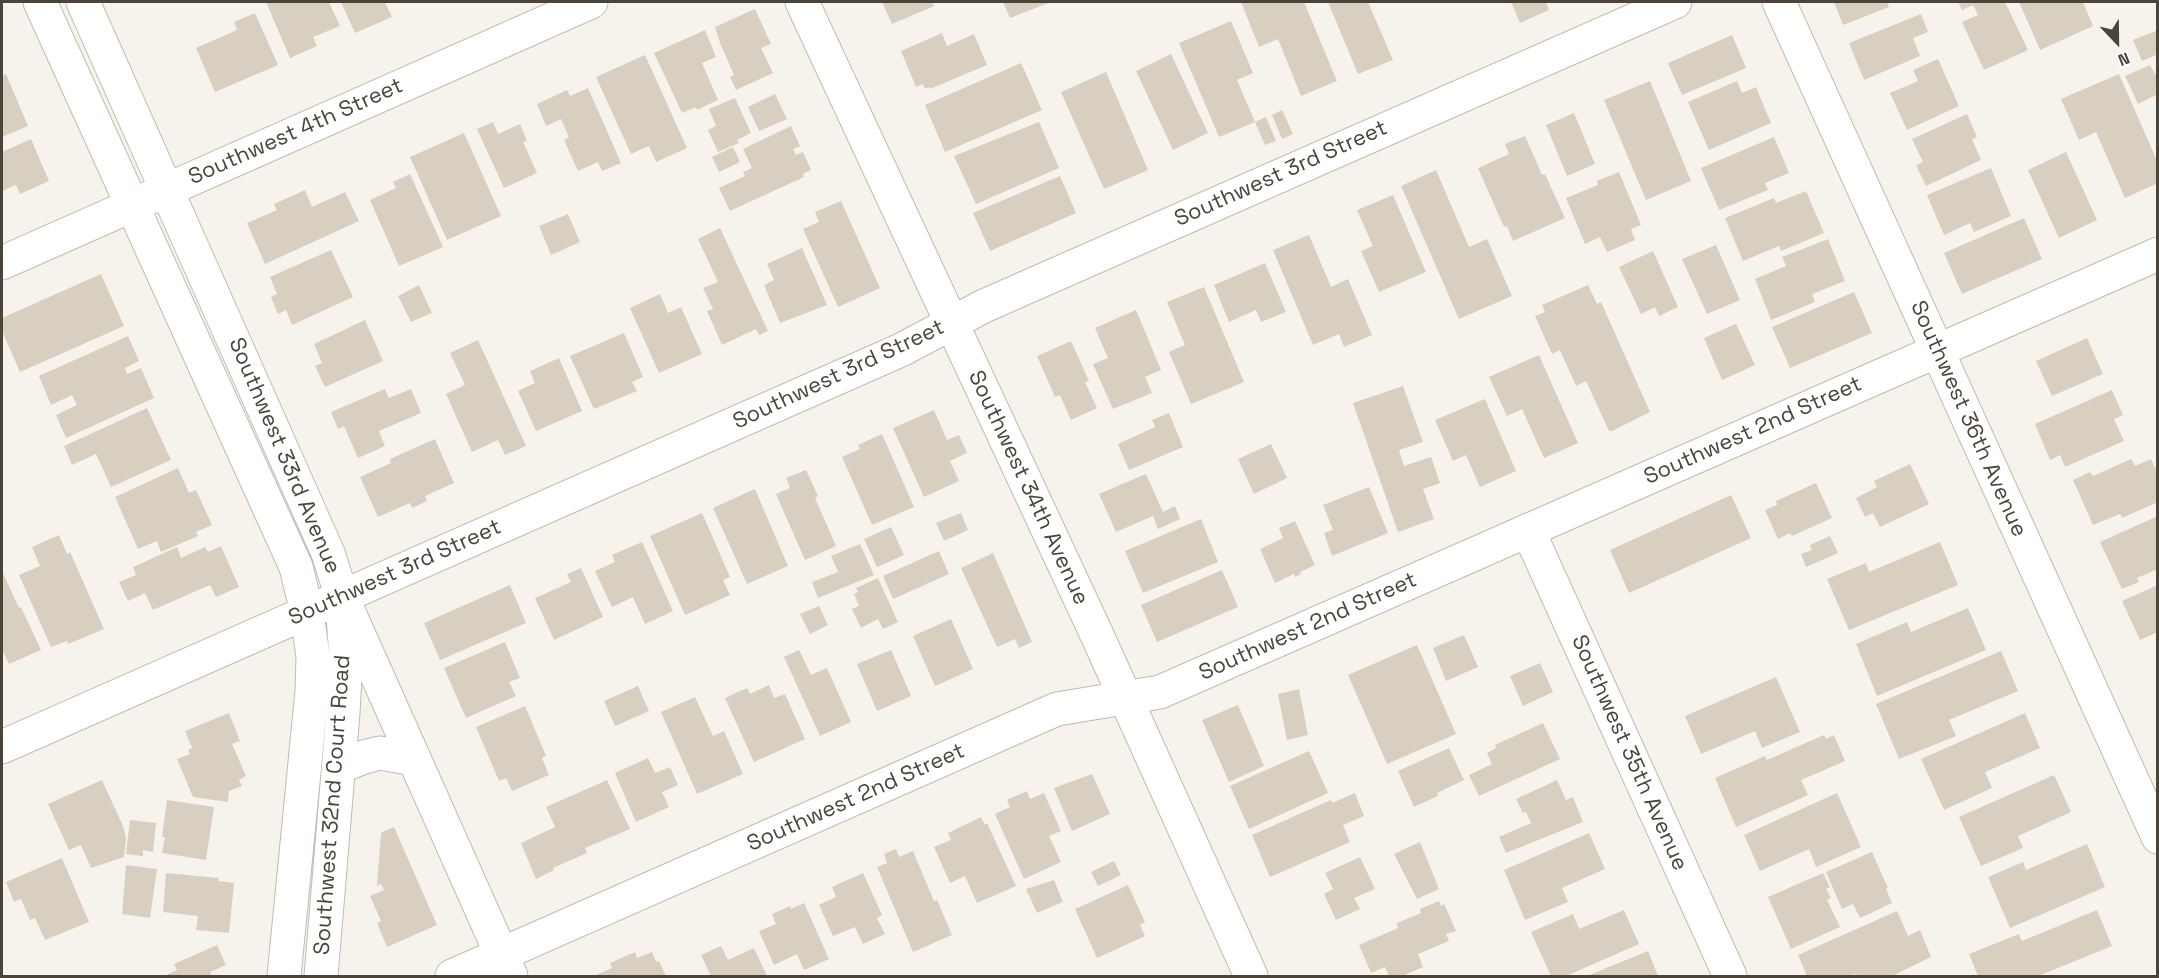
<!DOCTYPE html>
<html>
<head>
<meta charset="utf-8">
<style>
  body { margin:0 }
  #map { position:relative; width:2159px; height:978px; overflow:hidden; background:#f6f3ec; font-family:"Space Grotesk",sans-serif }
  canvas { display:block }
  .frame { position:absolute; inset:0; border:3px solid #4b4439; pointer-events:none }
  .north { position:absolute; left:2087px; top:12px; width:60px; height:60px; -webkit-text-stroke:4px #fff; paint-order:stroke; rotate:158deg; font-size:16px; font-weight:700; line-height:24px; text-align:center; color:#4b4439 }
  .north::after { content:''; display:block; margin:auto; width:21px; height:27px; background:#4b4439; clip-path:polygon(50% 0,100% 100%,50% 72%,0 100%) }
</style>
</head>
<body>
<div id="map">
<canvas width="2159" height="978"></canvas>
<div class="frame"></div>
<div class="north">N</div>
</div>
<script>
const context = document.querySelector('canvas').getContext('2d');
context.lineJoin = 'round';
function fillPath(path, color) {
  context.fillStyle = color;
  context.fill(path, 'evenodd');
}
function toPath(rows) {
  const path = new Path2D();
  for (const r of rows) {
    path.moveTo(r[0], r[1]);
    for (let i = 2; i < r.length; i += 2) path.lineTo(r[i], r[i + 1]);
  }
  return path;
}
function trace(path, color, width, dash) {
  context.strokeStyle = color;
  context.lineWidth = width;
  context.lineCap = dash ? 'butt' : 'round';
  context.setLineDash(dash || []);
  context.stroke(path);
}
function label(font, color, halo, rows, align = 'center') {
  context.font = font + ' "Space Grotesk",sans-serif';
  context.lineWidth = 4.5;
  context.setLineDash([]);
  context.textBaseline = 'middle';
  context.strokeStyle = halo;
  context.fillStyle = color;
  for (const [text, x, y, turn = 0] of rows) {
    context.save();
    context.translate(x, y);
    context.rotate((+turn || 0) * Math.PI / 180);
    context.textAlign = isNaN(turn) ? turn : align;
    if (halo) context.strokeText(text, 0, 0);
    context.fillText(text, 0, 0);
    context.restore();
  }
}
fillPath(toPath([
  [266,2,329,2,340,26,313,37,317,46,290,58],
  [341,2,385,2,392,17,355,33],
  [882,2,932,2,934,6,892,24],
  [1003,2,1051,2,1010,18],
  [1241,2,1304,2,1337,81,1301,96,1278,39,1259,47],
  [1328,2,1368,2,1393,60,1358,74],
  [1511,2,1546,2,1549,10,1520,23],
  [1834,2,1887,2,1889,7,1843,25],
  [1958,2,2005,2,2028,50,1984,70,1962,22,1978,15,1973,5,1962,10],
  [2019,2,2083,2,2093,26,2040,50],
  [755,9,771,44,761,48,773,73,736,90,730,77,734,75,720,43,715,27],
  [255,13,278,65,215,92,196,48,237,30,234,22],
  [1921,14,1928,32,1913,38,1920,56,1864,80,1849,43],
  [1231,21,1253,73,1237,80,1255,122,1266,117,1276,141,1265,145,1255,122,1219,137,1179,43],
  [705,30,716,57,702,63,718,100,697,110,696,107,682,113,654,53],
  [2158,30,2158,54,2142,61,2133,40],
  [942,33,947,46,974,34,987,65,930,89,929,87,925,89,923,84,916,87,901,51],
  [1732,35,1746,68,1682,95,1668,63],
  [1171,54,1208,133,1173,150,1136,71],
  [645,55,687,148,656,162,649,146,631,154,596,77],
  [1938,59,1959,106,1907,130,1890,93,1918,81,1913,70],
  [1021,63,1042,110,945,152,925,105],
  [2150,65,2158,79,2158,94,2138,104,2125,76],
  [1106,72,1148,170,1104,189,1061,92],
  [6,74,28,126,2,137,2,76],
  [2119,74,2158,163,2158,183,2125,198,2096,132,2079,140,2061,99],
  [1650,81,1691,181,1646,200,1604,100],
  [1737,81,1742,93,1756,87,1771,123,1709,150,1688,102],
  [588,88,621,163,602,171,598,162,578,171,564,140,569,137,561,119,546,126,537,104,567,90,570,96],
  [775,94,787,119,759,131,748,107],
  [735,98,751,133,737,140,739,143,718,152,708,130,716,126,709,109],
  [1282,110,1293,134,1282,139,1272,115],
  [1574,113,1595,164,1567,176,1546,125],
  [1967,114,1977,137,1972,139,1981,160,1926,186,1916,165,1923,162,1912,139],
  [493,122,498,134,520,124,527,141,523,142,537,173,504,188,477,129],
  [1039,122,1059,168,976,204,954,156],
  [791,126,800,146,793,149,796,155,803,152,811,170,803,174,804,177,730,211,719,188,745,176,743,172,752,168,743,149],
  [464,133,501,216,447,240,410,157],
  [1525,136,1542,175,1545,174,1565,218,1513,241,1507,226,1504,227,1478,168,1509,154,1505,144],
  [1774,137,1789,173,1765,183,1768,190,1719,210,1701,168],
  [31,139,49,181,20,194,16,185,2,191,2,152],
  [733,147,740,162,719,172,712,157],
  [2066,152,2097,220,2059,238,2028,170],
  [1991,168,2011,216,1974,232,1970,223,1944,235,1927,195],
  [1436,170,1469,247,1487,239,1512,296,1459,319,1401,186],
  [1619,172,1641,225,1631,229,1635,240,1607,252,1600,237,1585,244,1566,198,1598,185,1597,181],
  [410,174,443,247,399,266,370,200,396,188,393,182],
  [1060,176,1076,213,990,251,973,213],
  [305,190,312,207,345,192,359,221,265,264,247,223,277,210,274,204],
  [1806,191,1824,233,1781,251,1779,246,1743,261,1725,218,1774,198,1776,203],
  [1393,195,1426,272,1379,292,1361,251,1373,246,1357,210],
  [841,201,880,288,838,307,803,229,819,222,815,212],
  [568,214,580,242,551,255,539,226],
  [2024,218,2042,259,1962,294,1944,253],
  [720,228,768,331,759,335,756,329,722,345,707,311,713,309,703,288,718,282,698,239],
  [1309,235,1331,287,1348,279,1372,335,1344,347,1339,334,1313,345,1273,250],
  [1828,239,1845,281,1812,294,1815,302,1771,320,1755,279,1786,266,1782,257],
  [1716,245,1740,300,1707,314,1682,259],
  [802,248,827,305,780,323,764,285,774,280,767,264],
  [331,250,353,297,292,325,286,310,278,314,271,297,277,294,270,277],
  [1653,251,1678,307,1659,316,1655,307,1641,314,1619,267],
  [1265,263,1286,312,1261,322,1256,310,1229,322,1214,285],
  [101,274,124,326,20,372,2,331,2,318],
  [419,285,432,313,411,322,398,296],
  [1588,285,1597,304,1601,302,1650,412,1612,431,1609,431,1586,381,1576,386,1560,350,1552,354,1535,316,1545,312,1542,305],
  [1204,287,1244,382,1191,404,1169,352,1185,345,1167,302],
  [1854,292,1872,333,1790,368,1772,327],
  [660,294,668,313,681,307,702,354,659,373,630,308],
  [1136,310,1161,370,1145,377,1152,393,1113,409,1093,364,1108,358,1095,328],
  [365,320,383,361,325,387,315,366,322,363,314,344],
  [1736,324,1755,365,1722,380,1704,338],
  [624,333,643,377,632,382,637,391,594,409,570,356],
  [128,336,139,361,125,368,127,374,141,368,154,398,66,438,56,415,77,405,72,395,51,405,39,376],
  [2087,338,2103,374,2052,396,2036,361],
  [478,340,526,446,505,455,498,440,472,452,446,394,465,385,450,353],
  [1071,341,1089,381,1085,382,1097,408,1071,420,1060,395,1055,397,1037,356],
  [1539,355,1578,443,1544,458,1522,409,1507,416,1489,377],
  [559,358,582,411,536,431,518,391,535,383,530,371],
  [1403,386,1423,442,1399,450,1404,466,1431,457,1440,483,1423,489,1434,519,1398,532,1353,403],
  [385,389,389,398,411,389,421,413,379,431,385,446,358,458,344,426,338,429,331,412],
  [2112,390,2123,415,2114,419,2124,441,2065,467,2060,455,2050,460,2035,424],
  [1485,399,1516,471,1480,487,1466,455,1453,461,1435,420],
  [147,408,171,460,111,487,96,454,72,465,64,446],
  [934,410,947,440,959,435,967,453,950,461,959,481,924,497,893,428],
  [1169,413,1183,447,1129,470,1118,444,1155,427,1152,420],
  [882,434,914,507,872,525,842,457,860,449,858,445],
  [435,439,454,483,425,496,427,501,412,508,410,503,378,517,360,477,391,463,390,459],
  [1271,444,1287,478,1254,494,1238,459],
  [2131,459,2135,466,2151,459,2158,474,2158,502,2122,518,2120,514,2093,525,2073,480,2090,472,2093,476],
  [1910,464,1929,504,1880,527,1873,513,1865,517,1856,498,1877,487,1874,481],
  [178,468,189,493,196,490,212,525,196,532,198,536,161,552,157,541,138,549,115,497],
  [806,470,818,496,815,498,836,546,805,560,776,494,790,488,786,478],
  [1146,474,1163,512,1175,506,1180,519,1158,529,1153,516,1116,532,1099,494],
  [1816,483,1832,518,1792,536,1790,533,1778,539,1765,510,1777,505,1776,501],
  [1369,487,1388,533,1332,556,1324,533,1333,530,1323,505],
  [755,489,788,566,747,584,713,508],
  [1731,495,1751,538,1629,593,1610,550],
  [702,513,730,577,723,580,730,595,685,615,650,536],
  [961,513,968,530,944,541,936,523],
  [2158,516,2158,569,2137,578,2139,582,2122,589,2100,542],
  [1201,519,1218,562,1143,593,1125,551],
  [1295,521,1315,565,1300,572,1301,574,1295,577,1294,574,1275,583,1260,549,1283,538,1279,528],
  [891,527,904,555,877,567,864,539],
  [59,535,67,554,70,552,104,629,68,644,67,641,51,647,19,575,40,566,32,547],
  [1830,536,1838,553,1806,567,1801,554,1812,550,1810,545],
  [642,542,673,611,645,624,633,597,612,607,595,571,615,562,612,555],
  [1940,542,1958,585,1849,630,1827,579,1866,563,1869,572],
  [860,544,874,575,818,598,812,582,838,572,831,556],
  [221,546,239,587,216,597,210,585,153,610,145,593,128,601,119,582,136,575,133,567,177,547,181,558,205,547,208,552],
  [939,551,949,574,893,599,883,576],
  [993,553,1032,642,1019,648,1015,639,997,647,961,568],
  [581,568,603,617,554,640,535,598,571,582,567,574],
  [1222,570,1238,607,1157,642,1141,605],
  [2,571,19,608,21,607,41,650,9,664,2,649],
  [878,578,898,622,883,629,878,619,861,628,852,609,859,606,854,594,858,592,856,588],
  [510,585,526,623,440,660,424,623],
  [2158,585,2158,632,2140,640,2122,601],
  [819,606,828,625,810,634,800,614],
  [1968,608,1986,650,1877,696,1856,644,1907,622,1911,632],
  [951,619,973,669,935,686,913,636],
  [1464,635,1478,667,1446,681,1433,648],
  [505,642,520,678,509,682,516,696,466,718,444,668],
  [1417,645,1456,734,1387,764,1348,675],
  [799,650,811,675,827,668,851,722,820,736,784,657],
  [891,650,911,696,877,711,857,664],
  [2001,651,2018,691,1949,720,1956,736,1899,759,1876,704],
  [1540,663,1553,692,1523,706,1510,676],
  [1776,677,1800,732,1762,748,1755,731,1701,754,1685,716],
  [769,685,774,698,785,694,805,739,754,762,725,698,747,688,750,694],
  [638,686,649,711,615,726,604,701],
  [1299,689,1308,735,1287,740,1278,694],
  [695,697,713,736,724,731,743,774,697,794,661,712],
  [1238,705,1264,766,1229,782,1202,720],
  [525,706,546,756,542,758,549,775,512,791,506,778,499,781,476,727],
  [229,713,240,741,232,744,246,776,239,780,242,786,229,791,228,802,193,797,177,759,190,754,188,750,192,748,185,731],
  [2025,713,2040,748,1985,772,1992,788,1944,810,1921,759],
  [1543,723,1560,759,1479,796,1469,775,1492,764,1487,753,1496,748,1495,745],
  [1824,735,1826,739,1834,735,1845,761,1801,780,1808,795,1736,827,1715,778,1765,756,1767,760],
  [1449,748,1464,780,1437,793,1438,796,1414,807,1398,771],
  [1309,751,1328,793,1249,829,1230,786],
  [648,758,655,773,670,767,678,785,662,792,669,807,636,822,615,773],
  [1092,774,1110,814,1072,831,1054,788],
  [2054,775,2071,812,2018,836,2023,848,1981,866,1959,817],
  [102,780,123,826,126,838,124,857,91,868,81,845,69,850,48,804],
  [607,780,630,829,585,848,587,853,553,868,554,870,536,879,521,843,555,827,546,807],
  [1557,780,1566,800,1573,797,1583,822,1506,853,1499,837,1531,823,1526,812,1523,813,1516,799],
  [1027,791,1030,799,1044,793,1061,831,1049,836,1061,862,1024,879,995,814,1010,807,1007,800],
  [1355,793,1364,816,1343,825,1350,842,1270,877,1252,835,1331,800,1332,803],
  [1837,793,1861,847,1816,867,1809,849,1760,871,1744,835],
  [167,800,214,807,206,860,162,853,165,837,162,837],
  [981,817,985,825,987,823,1016,886,977,903,965,876,950,883,934,847,951,840,948,833],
  [130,820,156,823,153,852,143,850,143,856,126,854],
  [394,827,437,925,387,947,377,923,381,921,370,896,384,890,381,884,377,886,381,833],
  [1589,833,1605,869,1562,888,1568,902,1525,920,1504,870],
  [1420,842,1439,889,1417,899,1394,854],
  [2087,844,2105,887,2010,928,1988,877,2023,862,2026,870],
  [896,849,899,857,913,851,934,901,937,900,952,935,913,952,877,867,887,863,884,854],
  [1872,852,1888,888,1886,889,1892,903,1860,918,1853,904,1842,909,1826,872],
  [1360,857,1375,889,1354,898,1360,909,1336,920,1324,894,1333,889,1325,873],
  [62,858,89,922,45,940,35,918,30,920,21,899,14,902,6,882],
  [1114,861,1121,875,1098,886,1091,872],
  [126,865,157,869,150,918,122,914],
  [166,873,219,878,218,881,234,883,229,933,196,930,198,916,163,912],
  [863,873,882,915,877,918,885,934,863,944,855,927,833,936,819,905,836,897,832,887],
  [1823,873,1830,887,1826,889,1831,898,1827,900,1840,927,1791,949,1768,897],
  [1054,880,1063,902,1037,913,1026,889],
  [1128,885,1145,922,1140,925,1145,936,1097,958,1075,909],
  [1439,901,1441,906,1444,904,1456,931,1446,934,1449,941,1418,954,1423,967,1402,976,1389,976,1385,967,1371,973,1359,945,1398,928,1397,923,1421,913,1420,909],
  [804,903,829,959,804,970,797,954,774,965,759,931,776,924,772,914,790,906,791,909],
  [1624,910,1639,944,1566,976,1551,976,1531,932,1573,914,1579,929],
  [2097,910,2112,946,2038,976,1978,976,1969,954,2019,934,2022,941],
  [1897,911,1908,936,1920,930,1931,957,1892,976,1857,976,1856,974,1850,976,1807,976,1798,955],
  [217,945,226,965,210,972,212,976,164,976,177,970,174,964],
  [721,946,728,960,754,948,767,976,711,976,701,955],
  [1648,951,1658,976,1587,976],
  [635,952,637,958,652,952,656,962,659,961,666,976,594,976,612,968,610,963]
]), '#d8cfc1');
const minor = toPath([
  [40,2,296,567,307,612,313,657,312,691,284,976],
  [83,2,328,553,342,597,511,976],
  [802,2,1097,635,1251,976],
  [1779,2,2158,837],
  [2,263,591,2],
  [1528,530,1730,976],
  [2,747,901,350,984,306,1675,2],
  [339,767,364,757,380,753,414,759],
  [321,976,343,713,346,658,343,616],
  [452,976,1057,709,1160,692,2158,254]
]);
trace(minor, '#c2bbae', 35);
trace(minor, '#fff', 33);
label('22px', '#4b4439', '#fff', [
  ["Southwest 4th Street",296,132,-24],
  ["Southwest 3rd Street",1281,174,-24],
  ["Southwest 3rd Street",839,375,-25],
  ["Southwest 36th Avenue",1968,419,66],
  ["Southwest 2nd Street",1753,431,-24],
  ["Southwest 33rd Avenue",284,456,67],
  ["Southwest 34th Avenue",1028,488,65],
  ["Southwest 3rd Street",395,573,-24],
  ["Southwest 2nd Street",1308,627,-24],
  ["Southwest 35th Avenue",1629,753,66],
  ["Southwest 2nd Street",856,798,-24],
  ["Southwest 32nd Court Road",333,805,-86]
]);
</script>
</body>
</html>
